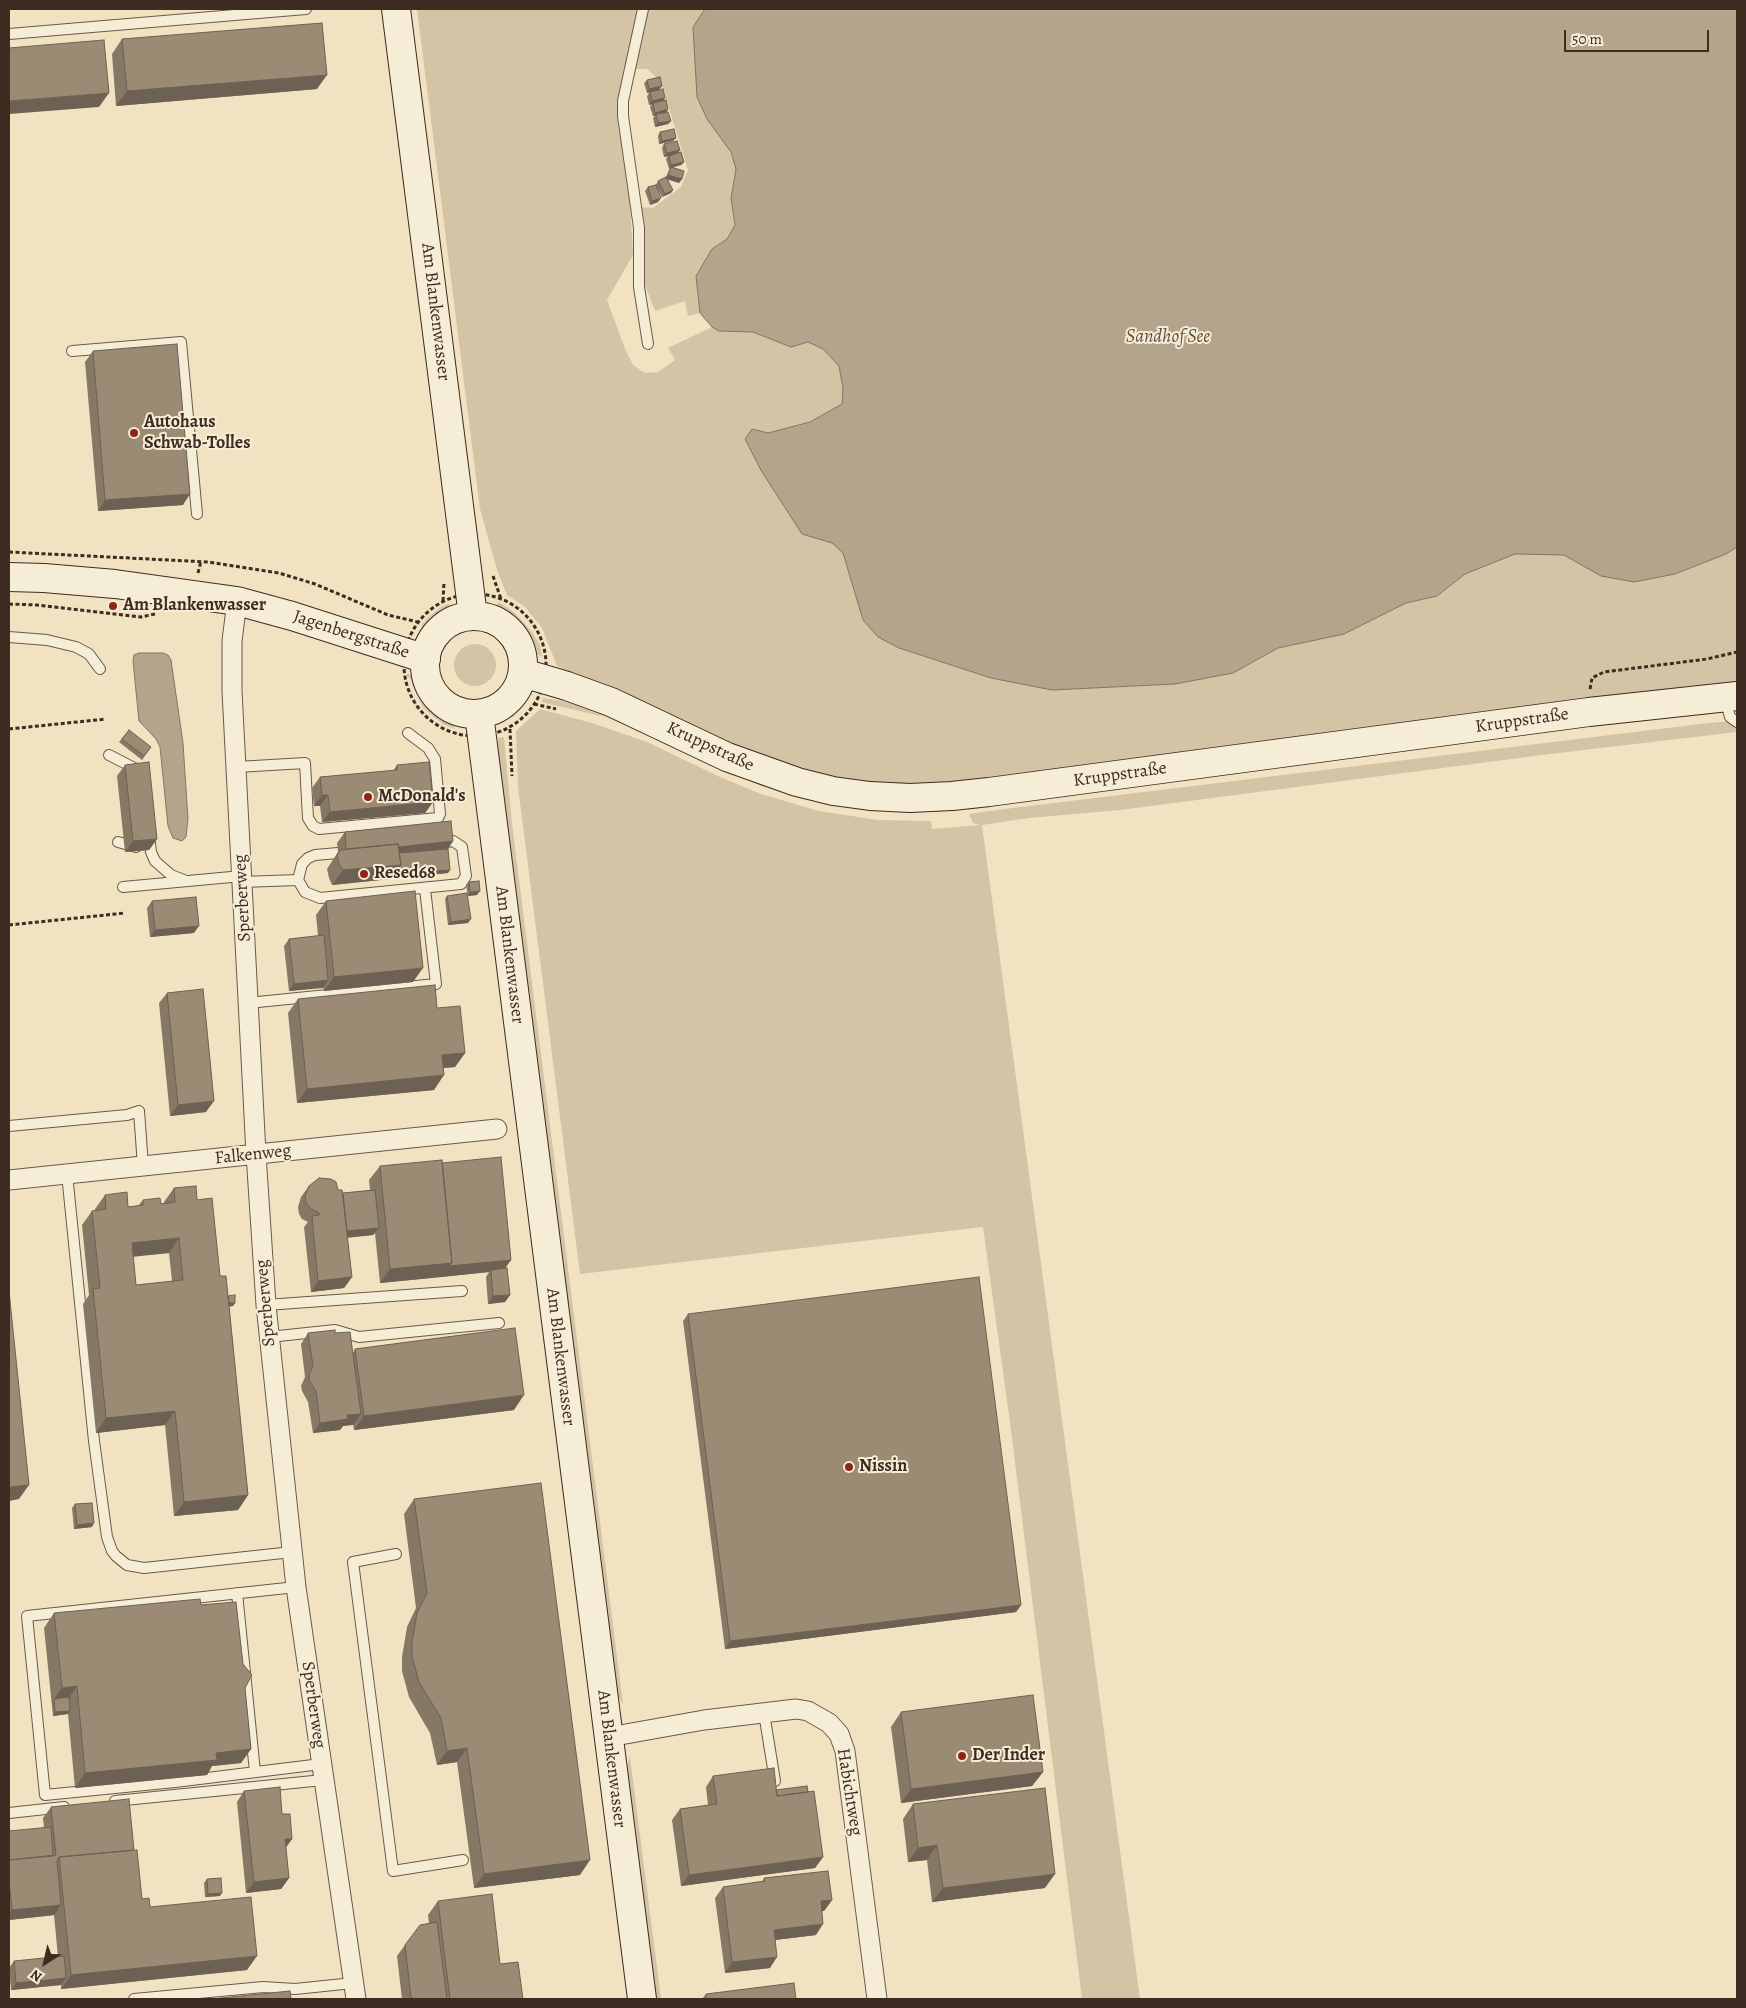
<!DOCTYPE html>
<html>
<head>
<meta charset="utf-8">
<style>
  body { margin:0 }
  #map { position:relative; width:1746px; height:2008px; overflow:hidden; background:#f1e3c1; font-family:Alegreya,serif }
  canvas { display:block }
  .frame { position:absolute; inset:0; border:10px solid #3e2b22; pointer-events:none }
  .north { position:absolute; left:20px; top:1938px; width:50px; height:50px; -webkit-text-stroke:4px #f6edd7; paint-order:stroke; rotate:215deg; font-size:14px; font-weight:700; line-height:20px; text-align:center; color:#3e2b22 }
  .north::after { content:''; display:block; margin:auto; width:18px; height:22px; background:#3e2b22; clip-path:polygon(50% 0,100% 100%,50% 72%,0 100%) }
  .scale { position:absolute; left:1564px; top:30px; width:145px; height:22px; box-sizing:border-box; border:2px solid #3e2b22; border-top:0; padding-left:6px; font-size:15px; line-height:18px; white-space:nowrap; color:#3e2b22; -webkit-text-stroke:4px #f6edd7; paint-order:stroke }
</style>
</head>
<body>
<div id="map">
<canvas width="1746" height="2008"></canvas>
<div class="frame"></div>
<div class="north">N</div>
<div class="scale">50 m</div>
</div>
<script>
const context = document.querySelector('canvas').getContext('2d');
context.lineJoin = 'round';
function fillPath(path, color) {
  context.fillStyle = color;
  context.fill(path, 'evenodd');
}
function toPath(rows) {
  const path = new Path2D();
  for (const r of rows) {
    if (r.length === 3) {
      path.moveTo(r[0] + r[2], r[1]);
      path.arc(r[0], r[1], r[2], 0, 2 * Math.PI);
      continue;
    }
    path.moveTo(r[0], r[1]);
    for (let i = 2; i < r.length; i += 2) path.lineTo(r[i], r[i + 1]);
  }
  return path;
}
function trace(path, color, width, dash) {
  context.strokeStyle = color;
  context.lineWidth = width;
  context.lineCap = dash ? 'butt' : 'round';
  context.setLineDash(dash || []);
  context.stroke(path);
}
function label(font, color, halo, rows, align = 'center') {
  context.font = font + ' Alegreya,serif';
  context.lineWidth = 4;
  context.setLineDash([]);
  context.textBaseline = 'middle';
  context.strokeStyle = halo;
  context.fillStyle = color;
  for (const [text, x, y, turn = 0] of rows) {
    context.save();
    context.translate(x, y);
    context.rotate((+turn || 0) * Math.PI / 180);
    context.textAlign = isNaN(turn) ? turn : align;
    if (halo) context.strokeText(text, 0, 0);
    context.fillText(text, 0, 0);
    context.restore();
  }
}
fillPath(toPath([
  [417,9,637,9,620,127,630,204,633,255,607,300,625,349,633,365,645,373,658,372,675,360,668,348,712,327,720,331,753,332,791,347,808,342,823,349,839,366,843,388,842,404,810,422,768,433,752,429,802,534,832,543,843,553,863,620,878,637,899,648,991,678,1052,690,1175,684,1233,673,1278,648,1344,634,1406,603,1437,596,1465,574,1515,554,1564,555,1601,576,1634,582,1675,574,1726,554,1737,547,1737,686,1000,781,882,787,825,778,722,741,641,701,557,666,542,628,525,607,507,595,498,573,480,509],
  [647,9,705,9,693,27,707,119,731,152,736,169,731,198,735,225,727,239,712,249,696,276,700,313,688,316,685,301,655,311,645,285,641,207,653,208,681,187,688,170,661,82,647,69,635,69],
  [499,602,515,613,532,632,540,645,542,657,537,654,524,632,496,605],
  [450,603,442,615,431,625,421,629,422,624,430,616,441,607],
  [475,665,21],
  [407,674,409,674,417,682,430,703,451,722,455,729,443,724,429,713,422,706,410,678,406,676],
  [543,698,569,702,934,807,940,812,892,811,850,808,805,799,761,786,606,717,549,704,542,702],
  [540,709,592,723,647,742,720,777,761,794,819,811,878,820,931,821,932,829,980,825,973,823,969,814,1005,809,1700,724,1730,721,1737,726,1737,732,1550,754,1120,810,1029,818,982,825,1140,1999,1082,1999,1011,1430,983,1227,580,1274,518,787,516,731],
  [504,737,512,824,623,1704,615,1693,500,794,498,738],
  [630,1757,661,1999,652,1999,626,1768]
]), '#d3c4a6');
const water = toPath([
  [705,9,1737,9,1737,547,1726,554,1675,574,1634,582,1601,576,1564,555,1515,554,1465,574,1437,596,1406,603,1344,634,1278,648,1233,673,1175,684,1052,690,991,678,899,648,878,637,863,620,843,553,832,543,802,534,762,472,745,439,752,429,768,433,810,422,842,404,843,388,839,366,823,349,808,342,791,347,753,332,719,331,712,327,700,313,696,276,712,249,727,239,735,225,731,198,736,169,731,152,707,119,697,97,693,27,705,9],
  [139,653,163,653,168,655,171,660,183,743,188,819,186,837,182,841,173,838,168,826,160,747,156,739,139,721,133,661,134,655,139,653]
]);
fillPath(water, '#b4a48b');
trace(water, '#857461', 1);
const lane = toPath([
  [643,9,623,101,623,116,639,228,639,287,648,344],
  [9,34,306,9],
  [72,351,181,342,197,514],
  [9,637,47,640,76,647,89,654,100,669],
  [1725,698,1730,717,1737,722],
  [109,755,140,771],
  [237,767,305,763,308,818,313,826,319,829,438,818,440,814,435,759,428,748,408,733],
  [149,835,151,852,155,861,171,875,186,881],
  [118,842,136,847],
  [338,853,315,855,308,858,302,864,298,880,305,892,320,898,461,884,466,876,462,847,453,841,445,842],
  [242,882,298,880],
  [123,887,242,876],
  [248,1003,436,984,425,889],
  [9,1126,127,1115,139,1111,143,1166],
  [67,1174,94,1441,107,1537,112,1551,116,1556,127,1565,144,1568,292,1552],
  [266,1305,462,1291],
  [269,1337,335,1330,359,1337,499,1323],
  [396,1554,353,1562,393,1871,463,1860],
  [296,1587,27,1616,45,1795,175,1782,321,1764],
  [237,1593,255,1772],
  [764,1713,775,1781],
  [115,1801,323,1780],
  [9,1813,64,1807],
  [134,1999,263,1987,295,1989,353,1983]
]);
const street = toPath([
  [237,601,232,641,232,691,256,1154,266,1305,296,1587,356,1999],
  [9,1180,497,1129],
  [609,1737,704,1720,796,1709,808,1711,829,1723,839,1734,845,1751,877,1999]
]);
const secondary = toPath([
  [396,9,473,616],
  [9,577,44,578,115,584,237,601,292,616,426,659],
  [474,665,49],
  [523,673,567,686,611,702,727,757,797,782,833,791,870,796,910,798,952,796,989,792,1589,712,1737,696],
  [479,714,642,1999]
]);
trace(lane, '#6b594a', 12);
trace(street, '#6b594a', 21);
trace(secondary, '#3e2b22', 30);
trace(toPath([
  [9,552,208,562,279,573,315,584,388,615,418,622],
  [198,573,201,561],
  [493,576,501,599],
  [475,665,71],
  [443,601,444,582],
  [9,604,37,605,141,617,155,614],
  [1590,689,1592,678,1604,672,1707,659,1737,652],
  [534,704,556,709],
  [9,729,106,719],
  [510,729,512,776],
  [9,925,125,913]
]), '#3e2b22', 3, [4, 2.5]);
trace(lane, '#f6edd7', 10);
trace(street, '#f6edd7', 19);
trace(secondary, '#f6edd7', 28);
fillPath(toPath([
  [122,39,317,89,116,106,112,54],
  [647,80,659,90,647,93,644,83],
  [650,92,665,98,663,101,668,109,666,112,671,121,668,124,655,127,653,118,655,116,653,116,650,107,652,104,649,105,647,96],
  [660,132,673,141,659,144,658,136],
  [664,144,680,150,678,153,684,162,681,165,673,167,682,179,679,183,668,179,671,193,662,197,657,187,658,202,650,205,645,191,648,187,656,185,658,181,666,177,670,168,669,169,666,159,668,156,664,157,662,148],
  [93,351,183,505,98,511,85,362],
  [129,730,151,747,142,760,119,742],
  [125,765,157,839,149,850,125,852,117,776],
  [397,765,433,802,425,813,322,822,320,806,314,806,312,788,320,777,393,771],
  [345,832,453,841,448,849,448,873,332,885,329,878,327,869,338,852,337,843],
  [469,882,477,895,468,896,466,885],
  [447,896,468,923,448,925,445,899],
  [152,901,194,933,150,937,147,908],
  [326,901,413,982,324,991,323,987,289,991,284,946,289,939,318,936,316,915],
  [167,993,206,1112,170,1116,159,1003],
  [298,999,437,1008,465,1053,455,1067,443,1068,434,1090,297,1103,288,1013],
  [442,1163,511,1260,505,1268,510,1295,505,1302,488,1304,486,1277,489,1272,380,1283,375,1233,373,1235,347,1238,352,1277,344,1288,311,1292,304,1227,308,1222,302,1219,299,1214,298,1207,301,1197,309,1186,338,1190,343,1193,370,1190,369,1180,380,1166],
  [174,1188,197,1200,220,1276,228,1297,235,1303,233,1306,229,1306,248,1495,238,1510,174,1516,165,1425,96,1433,83,1304,89,1295,82,1225,92,1211,95,1210,95,1209,105,1195,128,1207,138,1206,143,1200,161,1204,164,1203,164,1202],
  [169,1253,172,1281,136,1285,133,1256],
  [688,1314,1021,1605,1016,1612,725,1649,683,1321],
  [308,1333,335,1333,353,1353,355,1349,514,1410,354,1430,353,1424,343,1426,340,1430,313,1433,308,1402,302,1391,301,1386,305,1377,301,1344],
  [414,1499,580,1875,474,1888,457,1762,437,1765,430,1733,409,1697,402,1671,402,1657,407,1627,416,1608,404,1514],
  [75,1504,92,1527,74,1529,72,1508],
  [201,1605,245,1688,251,1749,241,1763,212,1766,207,1775,75,1788,68,1714,53,1716,44,1628,54,1613],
  [901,1712,1043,1772,1032,1786,901,1803,891,1727],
  [713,1776,776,1790,808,1792,823,1857,815,1868,681,1886,672,1820,680,1809,708,1805,706,1787],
  [244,1791,282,1814,292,1839,286,1847,289,1878,281,1889,246,1893,237,1802],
  [913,1804,1045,1888,932,1902,927,1860,908,1862,903,1819],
  [51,1807,134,1850,142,1899,150,1907,247,1970,61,1989,61,1985,11,1990,9,1968,14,1961,58,1957,54,1915,9,1920,9,1831,44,1828,43,1818],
  [764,1878,832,1900,824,1911,822,1911,816,1935,775,1940,770,1968,725,1973,715,1898,723,1887,762,1882],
  [207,1879,220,1896,205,1897,204,1883],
  [438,1901,500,1964,523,1999,402,1999,397,1956,405,1945,429,1923,428,1915],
  [706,1994,796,1999,702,1999]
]), '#857865');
fillPath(toPath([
  [327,75,317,89,116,106,127,91],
  [662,86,659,90,647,93,649,89],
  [109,93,99,107,9,114,9,101],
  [665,98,662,102,649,105,652,101],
  [668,109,666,113,656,114,655,116,653,116,655,113],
  [671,121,668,124,655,127,658,123],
  [676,138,673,141,659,144,662,141],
  [680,150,677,154,664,157,667,153],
  [684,162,681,165,670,168,671,167,669,169,671,165],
  [668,175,682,179,679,183,666,179],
  [673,190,671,193,662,197,665,194],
  [661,198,658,202,650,205,652,201],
  [190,494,183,505,98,511,105,500],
  [322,795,328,795,320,806,314,806],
  [433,802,425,813,322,822,330,812],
  [157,839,149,850,125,852,133,841],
  [453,841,446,852,391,854,347,852],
  [401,865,450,870,448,873,332,885,343,870],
  [480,891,477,895,468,896,470,892],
  [471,919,468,923,448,925,451,922],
  [199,926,194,933,150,937,155,930],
  [423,968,413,982,324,991,334,977],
  [328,980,323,988,289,991,294,984],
  [465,1053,455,1067,432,1069,442,1055],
  [444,1075,434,1090,297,1103,307,1089],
  [214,1101,206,1112,170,1116,178,1105],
  [379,1228,373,1235,339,1238,344,1231],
  [179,1238,169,1253,122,1258,132,1243],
  [511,1260,503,1271,491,1270,489,1272,442,1277,449,1266],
  [452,1263,442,1277,380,1283,390,1269],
  [352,1277,344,1288,311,1292,318,1281],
  [510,1295,505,1302,488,1304,493,1296],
  [229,1303,235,1303,233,1306,227,1307],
  [524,1395,514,1410,354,1430,364,1416],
  [175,1411,165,1425,96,1433,106,1418],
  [361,1414,353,1425,343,1426,340,1430,313,1433,320,1423,347,1415],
  [29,1485,19,1499,9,1501,9,1487],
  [248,1495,238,1510,174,1516,184,1502],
  [94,1523,92,1527,74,1529,77,1525],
  [1021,1605,1016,1612,725,1649,730,1641],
  [77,1686,67,1701,54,1699,62,1688],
  [70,1711,68,1714,53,1716,55,1712],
  [467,1748,457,1762,437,1765,447,1751],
  [251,1749,241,1763,212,1766,207,1775,75,1788,85,1773,216,1753],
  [1043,1772,1032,1786,901,1803,911,1789],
  [285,1839,292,1839,284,1850],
  [937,1845,927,1860,908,1862,918,1848],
  [823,1857,815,1868,681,1886,689,1875],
  [590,1860,580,1875,474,1888,484,1874],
  [1055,1874,1045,1888,932,1902,943,1888],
  [289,1878,281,1889,246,1893,254,1882],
  [222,1893,220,1896,205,1897,208,1894],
  [832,1900,824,1911,813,1912,821,1901],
  [61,1905,54,1915,9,1920,9,1914,12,1910],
  [823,1924,816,1935,767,1941,774,1930],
  [257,1956,247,1970,61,1989,71,1975],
  [777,1957,770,1968,725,1973,732,1962],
  [66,1978,61,1985,11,1990,16,1983]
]), '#6c6152');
const building = toPath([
  [322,23,327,75,127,91,122,39,322,23],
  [104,40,109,93,9,101,9,48,104,40],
  [660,77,662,86,649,89,647,80,660,77],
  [663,89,665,98,652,101,650,92,663,89],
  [666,100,668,109,655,113,653,103,666,100],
  [668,112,671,121,658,123,656,114,668,112],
  [674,129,676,138,662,141,660,132,674,129],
  [677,141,680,150,667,153,664,144,677,141],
  [681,152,684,162,671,165,669,156,681,152],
  [671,167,684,171,682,179,668,175,671,167],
  [666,177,673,190,665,194,658,181,666,177],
  [656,185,661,198,652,201,648,187,656,185],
  [177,344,190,494,105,500,93,351,177,344],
  [129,730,151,747,144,756,122,739,129,730],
  [149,762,157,839,133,841,125,765,149,762],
  [429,762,433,802,330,812,328,795,322,795,320,777,397,770,397,765,429,762],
  [451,821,453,841,399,847,398,844,346,849,345,832,451,821],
  [398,844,401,865,343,870,339,864,337,855,340,850,398,844],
  [448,849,450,870,393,875,401,865,399,853,448,849],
  [479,881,480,891,470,892,469,882,479,881],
  [415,891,423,968,334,977,326,901,415,891],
  [467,893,471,919,451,922,447,896,467,893],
  [196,897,199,926,155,930,152,901,196,897],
  [324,935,328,980,294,984,289,939,324,935],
  [435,985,437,1008,460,1006,465,1053,442,1055,444,1075,307,1089,298,999,435,985],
  [203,989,214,1101,178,1105,167,993,203,989],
  [501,1157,511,1260,449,1266,452,1263,442,1163,501,1157],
  [442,1160,452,1263,390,1269,380,1166,442,1160],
  [319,1178,331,1179,336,1182,338,1190,342,1190,352,1277,318,1281,312,1216,319,1215,319,1213,310,1208,306,1203,305,1196,309,1186,319,1178],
  [196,1186,197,1200,212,1198,220,1276,226,1276,248,1495,184,1502,175,1411,106,1418,93,1289,100,1288,92,1211,106,1209,105,1195,127,1192,128,1207,143,1205,143,1200,151,1199,160,1198,161,1204,175,1202,174,1188,196,1186],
  [179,1238,183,1280,136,1285,132,1243,179,1238],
  [375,1190,379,1228,347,1231,343,1193,375,1190],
  [507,1268,510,1295,493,1296,491,1270,507,1268],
  [979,1277,1021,1605,730,1641,688,1314,979,1277],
  [9,1291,29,1485,9,1487,9,1291],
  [235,1295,235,1303,229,1303,228,1296,235,1295],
  [515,1328,524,1395,364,1416,355,1349,515,1328],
  [335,1330,335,1333,350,1332,361,1414,347,1415,348,1419,320,1423,316,1391,309,1380,309,1375,313,1366,308,1333,335,1330],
  [541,1483,590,1860,484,1874,467,1748,447,1751,441,1718,419,1682,412,1656,412,1643,417,1613,427,1593,414,1499,541,1483],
  [92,1503,94,1523,77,1525,75,1504,92,1503],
  [200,1599,201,1605,236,1602,243,1664,252,1675,245,1688,251,1749,216,1753,217,1760,85,1773,77,1686,62,1688,54,1613,200,1599],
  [1033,1695,1043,1772,911,1789,901,1712,1033,1695],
  [69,1697,70,1711,55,1712,54,1699,69,1697],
  [774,1768,777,1796,814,1791,823,1857,689,1875,680,1809,717,1804,713,1776,774,1768],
  [807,1786,808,1792,777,1796,776,1790,807,1786],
  [280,1787,282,1814,290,1814,292,1839,285,1839,289,1878,254,1882,244,1791,280,1787],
  [1045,1788,1055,1874,943,1888,937,1845,918,1848,913,1804,1045,1788],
  [129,1799,134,1850,59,1857,57,1861,61,1905,12,1910,9,1881,9,1860,56,1855,51,1807,129,1799],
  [51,1827,53,1856,9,1860,9,1831,51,1827],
  [137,1850,142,1899,149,1898,150,1907,251,1897,257,1956,71,1975,59,1857,137,1850],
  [828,1871,832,1900,821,1901,823,1924,774,1930,777,1957,732,1962,723,1887,765,1881,764,1878,828,1871],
  [221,1878,222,1893,208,1894,207,1879,221,1878],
  [492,1894,500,1964,518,1962,523,1999,450,1999,438,1901,492,1894],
  [437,1922,447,1999,414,1999,411,1997,405,1945,420,1925,437,1922],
  [64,1956,66,1978,16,1983,14,1961,64,1956],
  [794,1983,796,1999,706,1999,706,1994,794,1983],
  [290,1991,291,1999,211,1999,290,1991]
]);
fillPath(building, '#9b8b75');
trace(building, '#6c6152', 1);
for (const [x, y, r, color] of [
  [134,433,5,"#8f2418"],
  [113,606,5,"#8f2418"],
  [368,797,5,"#8f2418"],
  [364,874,5,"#8f2418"],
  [849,1467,5,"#8f2418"],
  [962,1756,5,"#8f2418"]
]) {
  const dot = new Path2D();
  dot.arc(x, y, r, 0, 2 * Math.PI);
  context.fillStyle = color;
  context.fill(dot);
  trace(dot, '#f6edd7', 2);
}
label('18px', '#3e2b22', '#f6edd7', [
  ["Am Blankenwasser",435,312,83],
  ["Jagenbergstraße",351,635,18],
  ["Kruppstraße",1522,721,-8],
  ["Kruppstraße",710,747,25],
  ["Kruppstraße",1120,775,-8],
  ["Sperberweg",243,898,-93],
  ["Am Blankenwasser",509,955,83],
  ["Falkenweg",253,1155,-6],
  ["Sperberweg",266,1303,-95],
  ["Am Blankenwasser",560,1357,83],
  ["Sperberweg",313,1705,82],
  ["Am Blankenwasser",611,1759,83],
  ["Habichtweg",849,1792,81]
]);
label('bold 18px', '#3e2b22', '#f6edd7', [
  ["Autohaus",144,423],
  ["Schwab-Tolles",144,444],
  ["Am Blankenwasser",123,606],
  ["McDonald's",378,797],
  ["Resed68",374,874],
  ["Nissin",859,1467],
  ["Der Inder",972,1756]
], 'left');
label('italic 19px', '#614f42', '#f6edd7', [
  ["Sandhof See",1168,337]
]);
</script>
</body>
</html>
